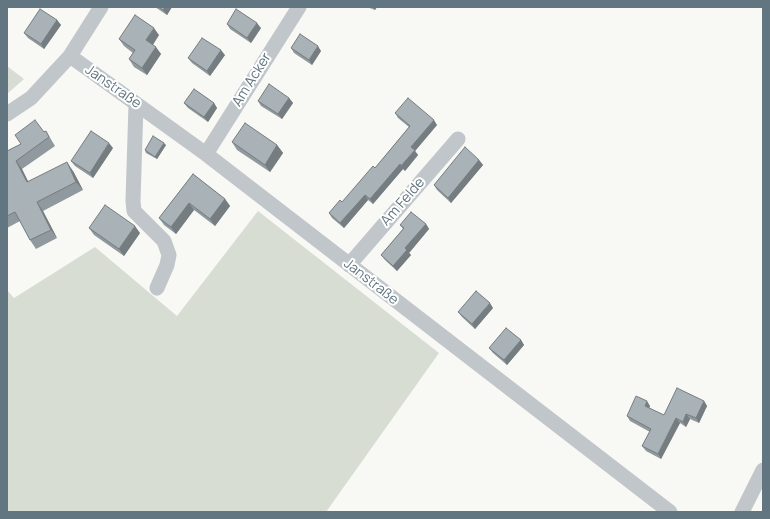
<!DOCTYPE html>
<html>
<head>
<meta charset="utf-8">
<style>
  body { margin:0 }
  #map { position:relative; width:770px; height:519px; overflow:hidden; background:#f8f8f5; font-family:Manrope,sans-serif }
  canvas { display:block }
  .frame { position:absolute; inset:0; border:8px solid #627681; pointer-events:none }
</style>
</head>
<body>
<div id="map">
<canvas width="770" height="519"></canvas>
<div class="frame"></div>
</div>
<script>
const context = document.querySelector('canvas').getContext('2d');
context.lineJoin = 'round';
function fillPath(path, color) {
  context.fillStyle = color;
  context.fill(path, 'evenodd');
}
function toPath(rows) {
  const path = new Path2D();
  for (const r of rows) {
    path.moveTo(r[0], r[1]);
    for (let i = 2; i < r.length; i += 2) path.lineTo(r[i], r[i + 1]);
  }
  return path;
}
function trace(path, color, width, dash) {
  context.strokeStyle = color;
  context.lineWidth = width;
  context.lineCap = dash ? 'butt' : 'round';
  context.setLineDash(dash || []);
  context.stroke(path);
}
function label(font, color, halo, rows, align = 'center') {
  context.font = font + ' Manrope,sans-serif';
  context.lineWidth = 4;
  context.setLineDash([]);
  context.textBaseline = 'middle';
  context.strokeStyle = halo;
  context.fillStyle = color;
  for (const [text, x, y, turn = 0] of rows) {
    context.save();
    context.translate(x, y);
    context.rotate((+turn || 0) * Math.PI / 180);
    context.textAlign = isNaN(turn) ? turn : align;
    if (halo) context.strokeText(text, 0, 0);
    context.fillText(text, 0, 0);
    context.restore();
  }
}
fillPath(toPath([
  [7,66,24,79,7,94],
  [258,211,439,353,326,512,7,512,7,290,14,298,95,247,177,316]
]), '#d8ddd4');
trace(toPath([
  [70,56,206,154,670,512],
  [136,104,133,201,134,211,164,241,169,255,167,265,157,288],
  [7,114,31,98,70,56,101,7],
  [206,154,299,7],
  [349,265,458,139],
  [742,512,763,470]
]), '#c1c6ca', 15);
fillPath(toPath([
  [155,7,172,7,167,15],
  [367,7,377,7,375,10],
  [57,20,61,25,44,49,28,38,24,33],
  [227,24,261,28,251,43,230,29],
  [159,35,153,45,161,54,147,75,134,67,129,59,133,53,124,46,119,39],
  [291,48,321,51,312,65,294,53],
  [225,55,210,76,192,63,188,58],
  [289,98,293,103,282,119,261,106,258,101],
  [184,103,214,103,217,108,208,122,188,108],
  [395,113,437,125,415,151,418,155,405,171,403,169,373,204,368,200,344,228,332,218,329,213,342,202,375,168,409,127,398,118],
  [46,131,55,146,22,169,28,182,73,171,83,190,43,211,57,238,36,249,30,240,20,221,7,228,7,151],
  [232,142,277,145,283,153,270,172,237,150],
  [166,145,157,159,146,153,145,150],
  [113,148,93,178,75,166,71,161],
  [479,160,483,165,451,203,437,190,434,185],
  [193,174,225,199,230,206,215,226,194,210,176,234,164,225,159,218],
  [426,224,429,229,409,253,411,255,397,271,385,260,381,255,403,229,400,225],
  [89,228,140,233,124,256,94,235],
  [493,308,475,329,462,317,458,312],
  [521,340,524,345,507,365,493,353,489,348],
  [704,401,707,406,699,423,690,419,686,427,680,423,661,459,646,451,642,446,650,432,630,421,627,416,650,406,649,408,664,415]
]), '#90999d');
fillPath(toPath([
  [165,7,172,7,167,15,163,10],
  [373,7,377,7,375,10],
  [57,20,61,25,44,49,41,44],
  [257,23,261,28,251,43,247,38],
  [154,28,159,35,151,47,146,40],
  [318,46,321,51,312,65,309,60],
  [156,47,161,54,147,75,142,68],
  [221,50,225,55,210,76,207,71],
  [289,98,293,103,282,119,278,114],
  [214,103,217,108,208,122,204,117],
  [434,120,437,125,415,151,418,155,405,171,401,166,411,147],
  [109,143,113,148,93,178,90,173],
  [164,143,166,145,157,159,155,157],
  [277,145,283,153,270,172,265,165],
  [479,160,483,165,451,203,448,198],
  [16,161,22,169,33,191,27,182],
  [67,162,73,171,83,190,76,182],
  [400,164,403,169,373,204,370,199],
  [365,195,368,200,344,228,340,223],
  [225,199,230,206,215,226,210,219],
  [37,202,43,211,57,238,51,230],
  [189,203,194,210,176,234,171,227],
  [426,224,429,229,409,253,411,255,397,271,393,266,405,248],
  [135,226,140,233,124,256,119,249],
  [490,303,493,308,475,329,472,324],
  [521,340,524,345,507,365,504,360],
  [647,401,650,406,648,411,645,406],
  [704,401,707,406,699,423,696,418],
  [686,414,690,419,686,427,683,422],
  [676,418,680,423,661,459,658,454]
]), '#767d80');
const building = toPath([
  [159,7,165,7,163,10,159,7],
  [40,9,57,20,41,44,24,33,40,9],
  [236,9,257,23,247,38,227,24,236,9],
  [135,15,154,28,146,40,156,47,142,68,129,59,135,50,119,39,135,15],
  [300,34,318,46,309,60,291,48,300,34],
  [202,38,221,50,207,71,188,58,202,38],
  [269,84,289,98,278,114,258,101,269,84],
  [194,89,214,103,204,117,184,103,194,89],
  [408,98,434,120,411,147,415,150,401,166,400,164,370,199,365,195,340,223,329,213,340,200,342,202,373,166,375,168,410,126,395,113,408,98],
  [35,120,44,132,46,131,49,137,16,161,27,182,67,162,76,182,37,202,51,230,30,240,15,212,7,216,7,151,21,144,15,135,35,120],
  [245,123,277,145,265,165,232,142,245,123],
  [91,131,109,143,90,173,71,161,91,131],
  [153,136,164,143,155,157,145,150,153,136],
  [465,147,479,160,448,198,434,185,465,147],
  [193,174,225,199,210,219,189,203,171,227,159,218,193,174],
  [105,205,135,226,119,249,89,228,105,205],
  [411,212,426,224,405,248,407,250,393,266,381,255,404,228,400,225,411,212],
  [476,291,490,303,472,324,458,312,476,291],
  [506,328,521,340,504,360,489,348,506,328],
  [677,388,704,401,696,418,686,414,683,422,676,418,658,454,642,446,651,429,627,416,636,396,647,401,645,406,664,415,677,388]
]);
fillPath(building, '#a8b2b7');
trace(building, '#767d80', 1);
label('14px', '#627681', '#fff', [
  ["Am Acker",252,80,-58],
  ["Janstraße",113,87,35],
  ["Am Felde",403,202,-49],
  ["Janstraße",371,282,38]
]);
</script>
</body>
</html>
